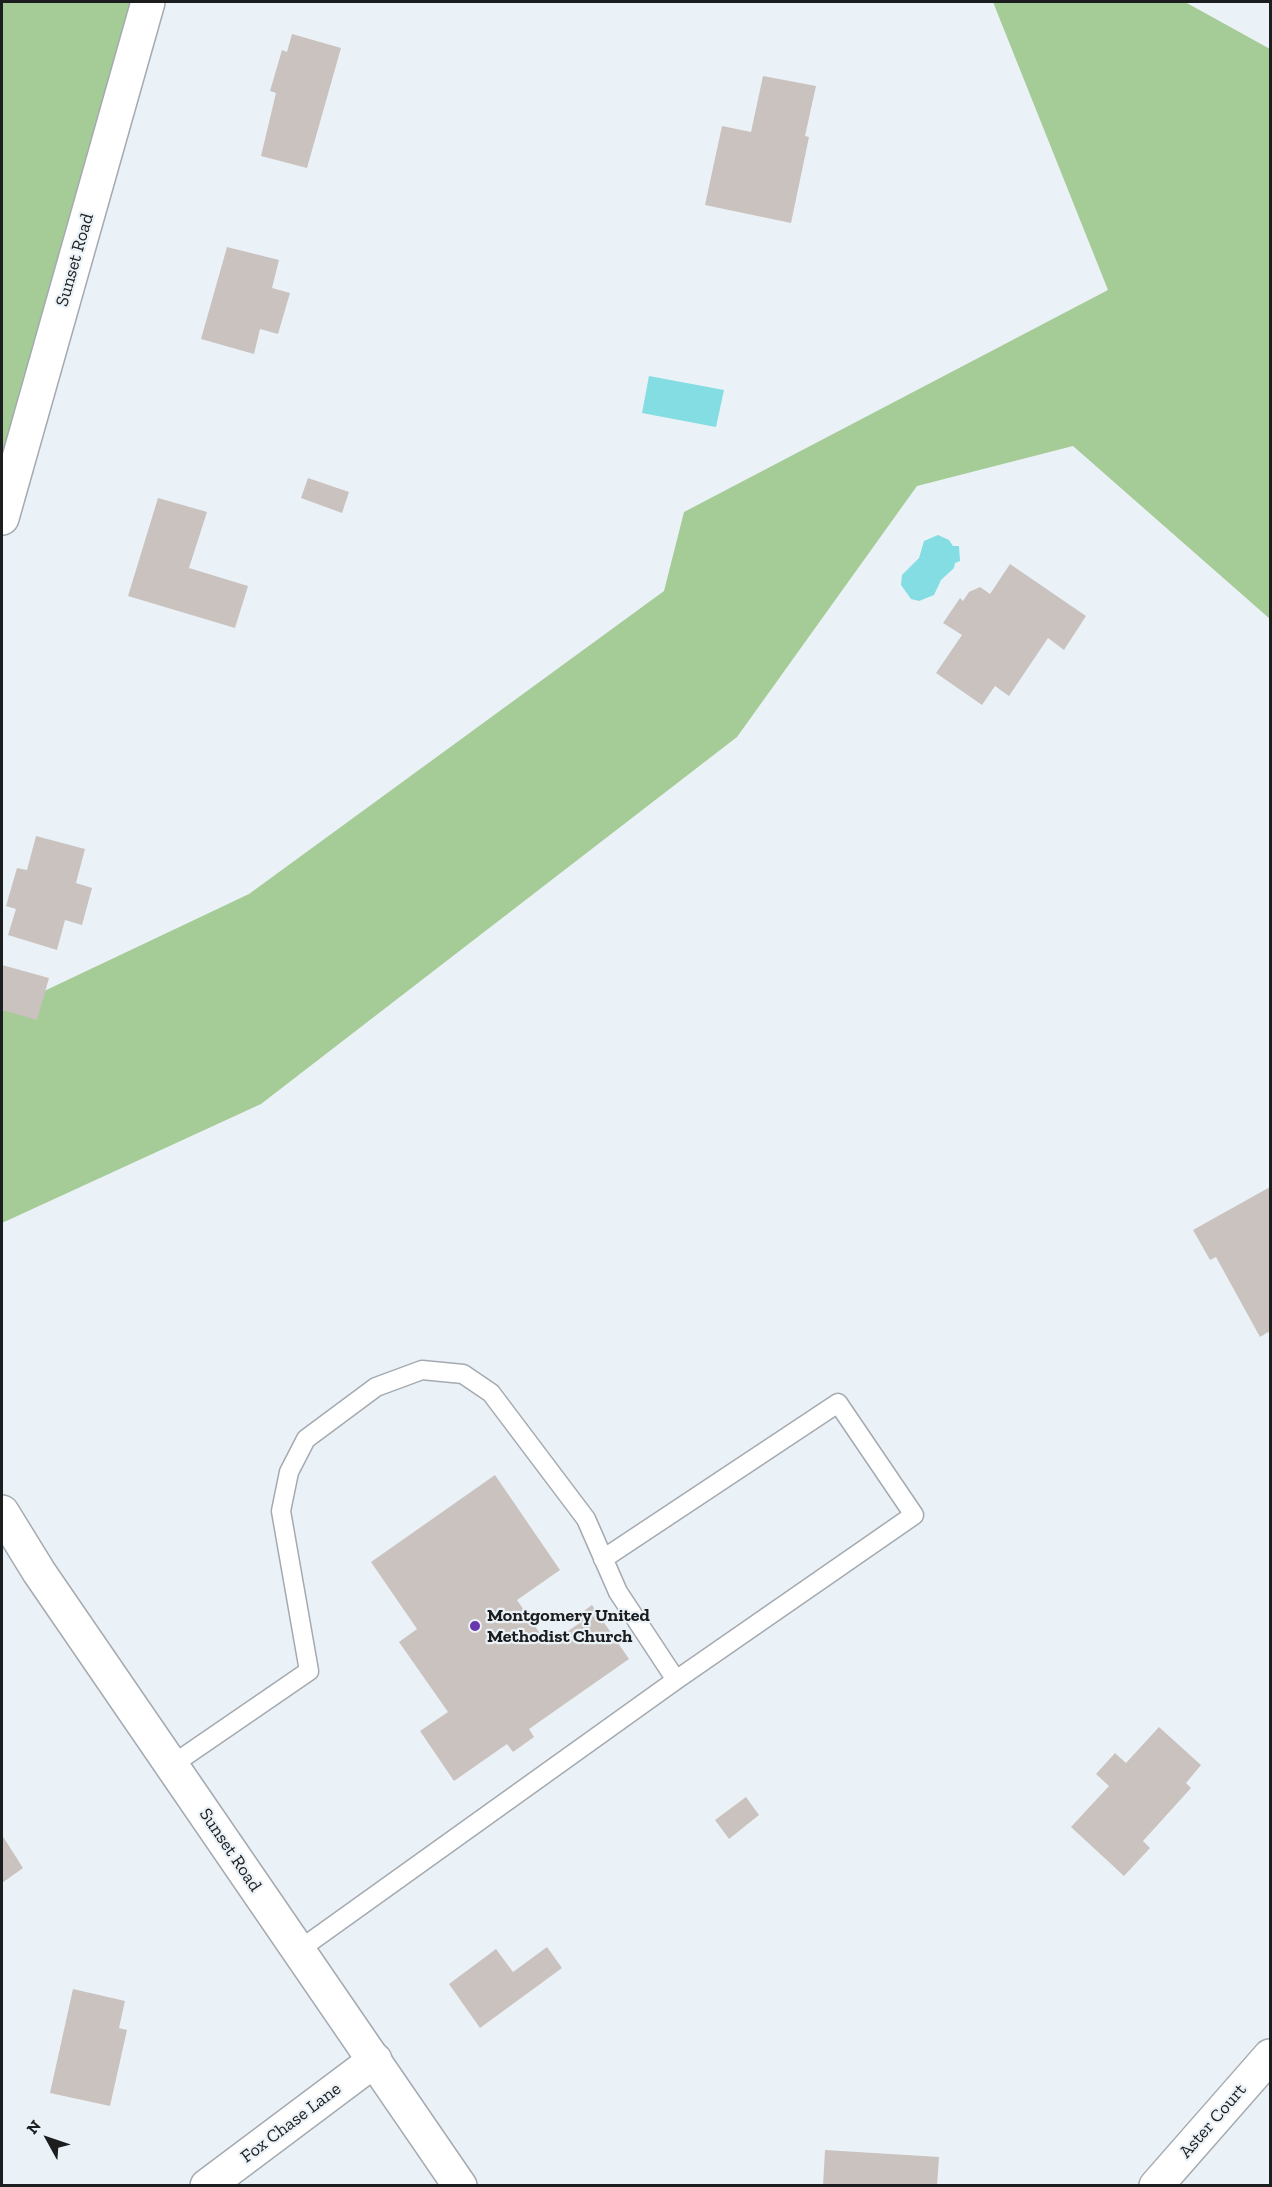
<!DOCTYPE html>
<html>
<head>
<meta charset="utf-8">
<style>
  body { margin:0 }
  #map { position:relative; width:1272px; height:2187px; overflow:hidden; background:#ebf2f7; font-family:"Zilla Slab",serif }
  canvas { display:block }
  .frame { position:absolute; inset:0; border:3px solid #1b1d1f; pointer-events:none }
  .north { position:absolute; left:18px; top:2109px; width:60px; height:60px; -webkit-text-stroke:4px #ebf2f7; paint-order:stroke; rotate:310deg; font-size:16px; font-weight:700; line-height:24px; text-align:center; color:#1b1d1f }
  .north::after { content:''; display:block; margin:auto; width:21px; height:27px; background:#1b1d1f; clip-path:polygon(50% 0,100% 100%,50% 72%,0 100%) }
</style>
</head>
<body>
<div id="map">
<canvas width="1272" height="2187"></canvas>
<div class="frame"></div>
<div class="north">N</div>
</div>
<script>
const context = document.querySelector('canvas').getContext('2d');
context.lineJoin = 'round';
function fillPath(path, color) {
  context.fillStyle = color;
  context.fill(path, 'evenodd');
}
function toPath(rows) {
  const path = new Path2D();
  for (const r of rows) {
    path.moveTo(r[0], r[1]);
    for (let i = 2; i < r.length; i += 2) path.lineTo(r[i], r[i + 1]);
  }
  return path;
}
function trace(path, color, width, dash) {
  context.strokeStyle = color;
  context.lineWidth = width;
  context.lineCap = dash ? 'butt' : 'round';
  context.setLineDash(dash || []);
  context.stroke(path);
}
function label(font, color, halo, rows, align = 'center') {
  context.font = font + ' "Zilla Slab",serif';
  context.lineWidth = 4.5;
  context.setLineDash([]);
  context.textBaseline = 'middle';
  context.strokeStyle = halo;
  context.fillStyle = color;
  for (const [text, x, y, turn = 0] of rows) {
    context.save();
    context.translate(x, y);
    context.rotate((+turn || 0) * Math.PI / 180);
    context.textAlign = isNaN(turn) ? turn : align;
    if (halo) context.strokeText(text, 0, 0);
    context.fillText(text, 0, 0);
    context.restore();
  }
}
fillPath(toPath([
  [2,2,147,2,2,489],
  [993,2,1185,2,1270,49,1270,619,1073,446,917,486,737,737,261,1104,2,1223,2,1011,249,894,664,591,684,512,1108,290]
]), '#a5cb97');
fillPath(toPath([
  [649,376,724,390,716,427,642,413],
  [938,535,949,540,953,546,959,546,960,561,955,563,954,568,941,580,934,595,919,601,911,599,901,585,902,575,919,558,924,541]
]), '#83dde3');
fillPath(toPath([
  [292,34,341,48,307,168,261,156,276,93,270,91,282,50,287,52],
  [763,76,816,86,805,136,809,137,791,223,705,205,722,126,751,132],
  [227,247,279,260,272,288,290,293,278,334,260,329,254,354,201,339],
  [308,478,349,492,342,513,301,498],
  [158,498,207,512,189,568,248,586,235,628,128,596],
  [1010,564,1086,616,1064,650,1048,638,1009,696,995,686,982,705,936,673,962,635,943,623,960,598,963,601,969,592,980,587,990,594],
  [36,836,85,849,76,883,92,888,82,925,65,920,57,950,8,935,16,909,6,906,17,868,27,870],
  [2,965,49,978,37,1020,2,1010],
  [1270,1187,1270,1331,1260,1337,1216,1257,1210,1260,1193,1230],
  [495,1475,560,1570,517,1600,548,1645,581,1622,577,1616,592,1605,629,1659,529,1729,534,1737,513,1752,507,1744,454,1781,420,1731,448,1712,399,1642,417,1629,371,1562],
  [1159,1727,1201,1765,1186,1783,1191,1788,1143,1841,1150,1848,1124,1876,1071,1827,1109,1786,1096,1774,1115,1753,1126,1763],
  [746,1797,759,1815,729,1839,715,1820],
  [2,1835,23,1868,2,1883],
  [547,1947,562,1968,480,2028,449,1984,496,1949,513,1972],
  [73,1989,125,2001,119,2028,127,2030,110,2106,50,2093],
  [825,2150,939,2157,937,2186,823,2186]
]), '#cac2be');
const lane = toPath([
  [172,1765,309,1671,281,1511,289,1472,306,1439,376,1387,422,1370,463,1374,491,1393,586,1519,618,1592,676,1680],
  [299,1950,676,1680,914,1515,838,1403,603,1559]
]);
const street = toPath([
  [207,2186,375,2060],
  [1156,2186,1270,2056]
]);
const secondary = toPath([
  [2,518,148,2],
  [2,1512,39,1572,460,2186]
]);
trace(lane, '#a4aab0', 21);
trace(street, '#a4aab0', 36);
trace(secondary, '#a4aab0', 36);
trace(lane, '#fff', 18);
trace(street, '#fff', 33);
trace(secondary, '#fff', 33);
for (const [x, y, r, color] of [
  [475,1626,6,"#6936ad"]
]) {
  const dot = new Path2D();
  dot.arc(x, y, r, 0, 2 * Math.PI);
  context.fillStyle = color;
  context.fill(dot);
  trace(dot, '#ebf2f7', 2);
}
label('18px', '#1b1d1f', '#ebf2f7', [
  ["Sunset Road",75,260,-74],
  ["Sunset Road",230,1850,56],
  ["Aster Court",1213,2121,-49],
  ["Fox Chase Lane",291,2123,-37]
]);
label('bold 18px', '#1b1d1f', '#ebf2f7', [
  ["Montgomery United",487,1616],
  ["Methodist Church",487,1637]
], 'left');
</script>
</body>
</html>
